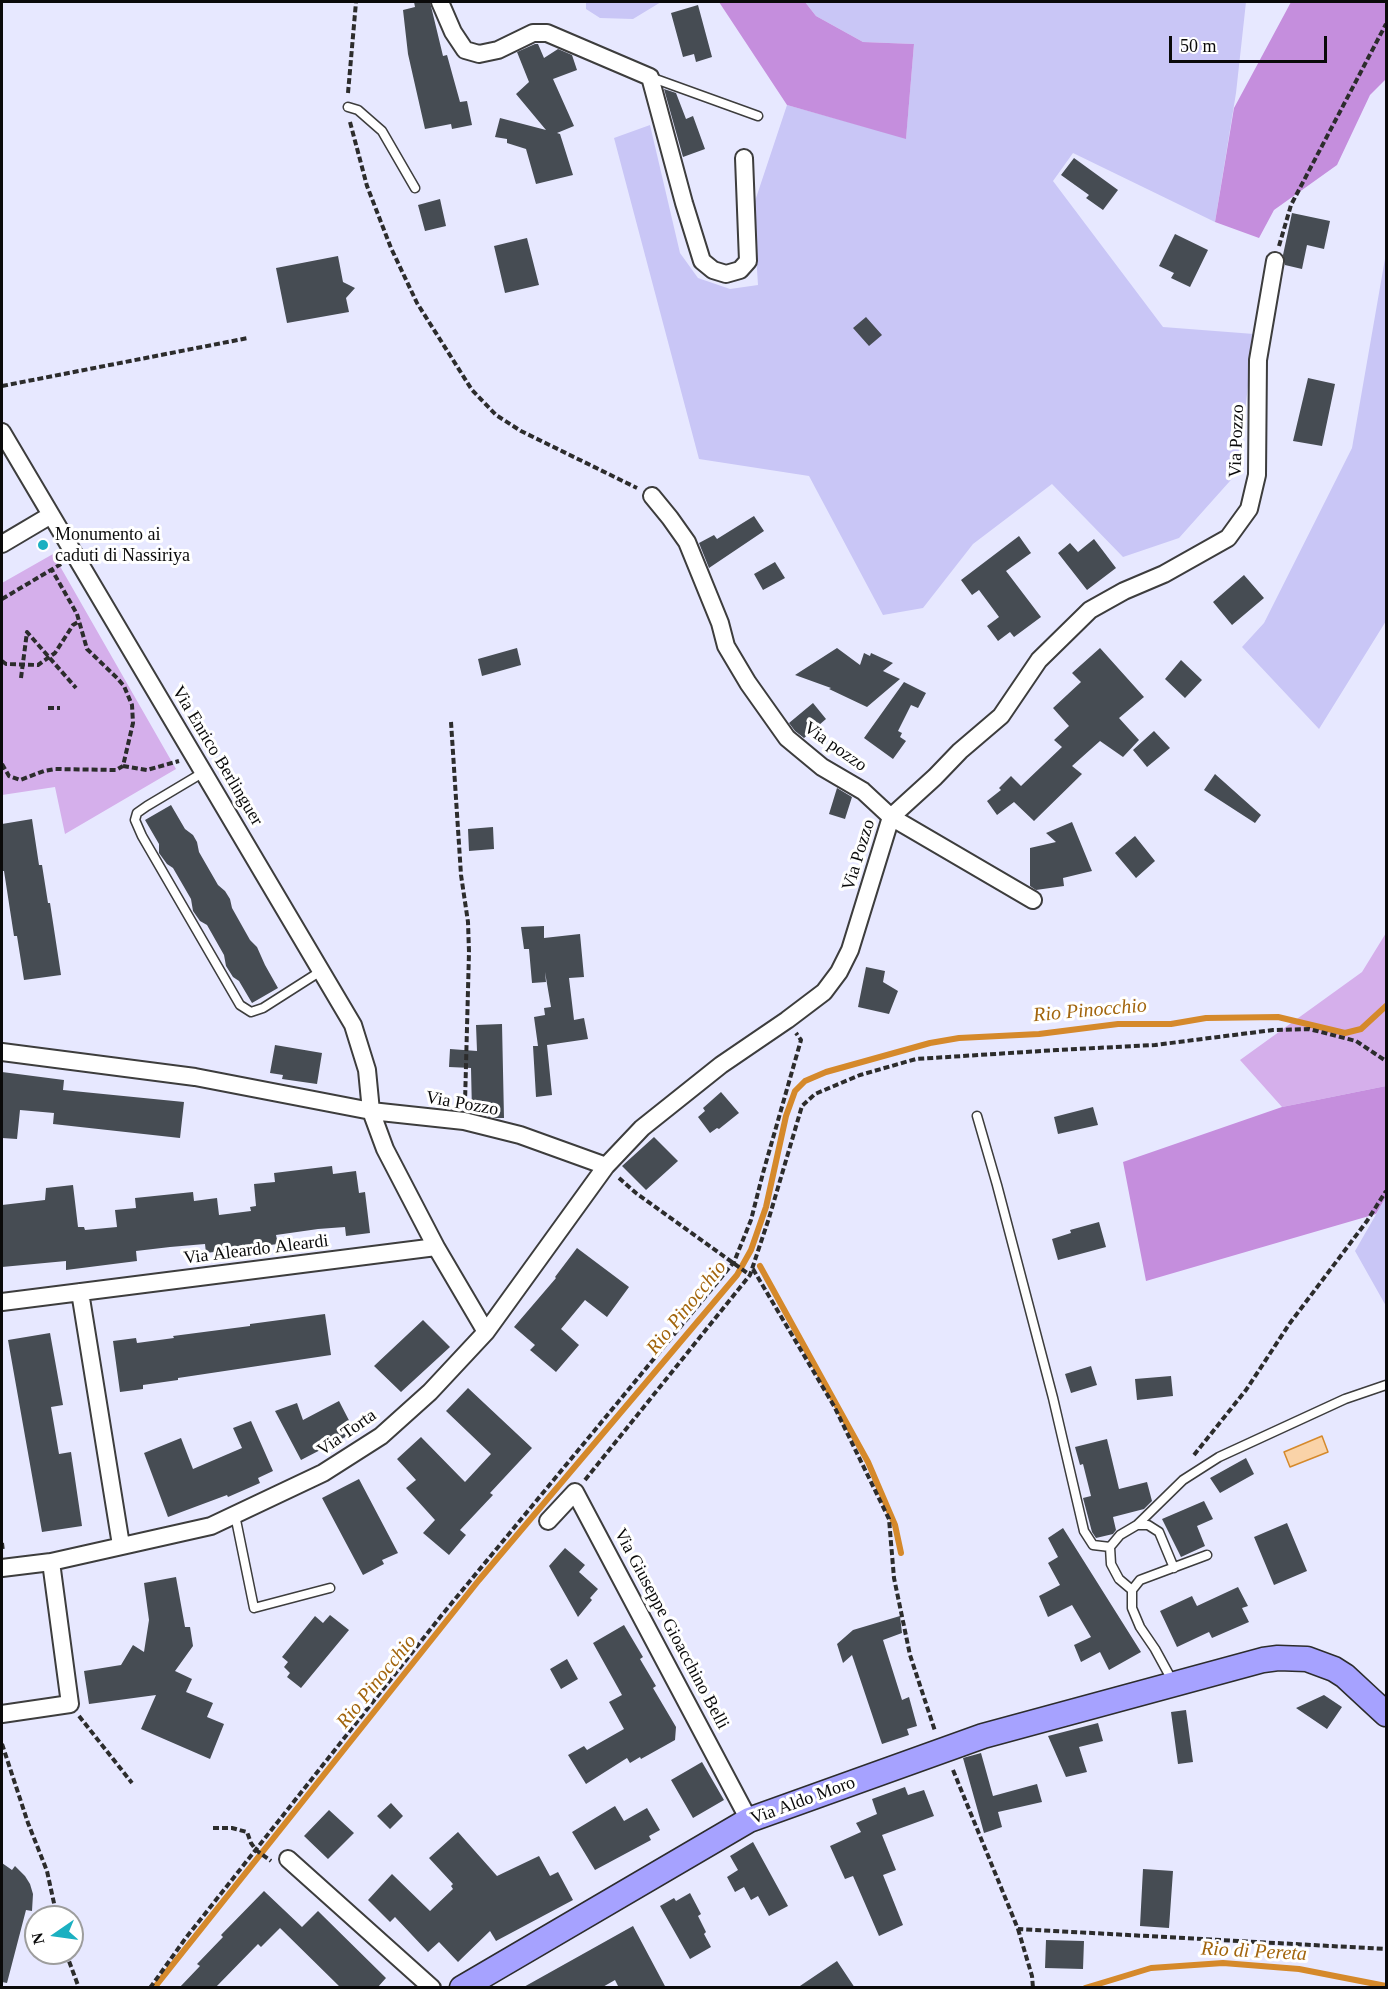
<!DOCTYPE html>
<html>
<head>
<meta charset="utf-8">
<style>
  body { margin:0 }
  #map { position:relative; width:1388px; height:1989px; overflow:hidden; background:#e7e8ff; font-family:"Times New Roman",serif }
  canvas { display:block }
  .frame { position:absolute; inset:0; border:3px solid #0a0a0a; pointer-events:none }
  .north { position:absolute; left:24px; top:1905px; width:60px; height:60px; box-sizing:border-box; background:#fff; border:2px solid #9d9d9d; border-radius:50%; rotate:257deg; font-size:16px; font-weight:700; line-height:24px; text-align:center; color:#0a0a0a }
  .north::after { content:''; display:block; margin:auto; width:21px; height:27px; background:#1bb0c1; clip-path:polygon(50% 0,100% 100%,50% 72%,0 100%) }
  .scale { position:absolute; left:1169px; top:36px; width:158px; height:27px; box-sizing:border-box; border:3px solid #0a0a0a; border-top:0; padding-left:8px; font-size:18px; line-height:21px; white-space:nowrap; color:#0a0a0a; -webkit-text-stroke:4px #fff; paint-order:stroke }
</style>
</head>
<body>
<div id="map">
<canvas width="1388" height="1989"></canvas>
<div class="frame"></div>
<div class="north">N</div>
<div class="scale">50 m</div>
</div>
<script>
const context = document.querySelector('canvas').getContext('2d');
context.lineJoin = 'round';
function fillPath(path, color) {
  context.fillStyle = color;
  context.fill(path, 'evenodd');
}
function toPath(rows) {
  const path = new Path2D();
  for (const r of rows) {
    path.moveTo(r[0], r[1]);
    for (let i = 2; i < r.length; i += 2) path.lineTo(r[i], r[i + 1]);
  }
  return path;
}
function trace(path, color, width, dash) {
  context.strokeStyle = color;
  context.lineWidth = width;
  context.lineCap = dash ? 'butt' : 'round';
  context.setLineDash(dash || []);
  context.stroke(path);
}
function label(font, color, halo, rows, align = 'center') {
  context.font = font + ' "Times New Roman",serif';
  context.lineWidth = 6;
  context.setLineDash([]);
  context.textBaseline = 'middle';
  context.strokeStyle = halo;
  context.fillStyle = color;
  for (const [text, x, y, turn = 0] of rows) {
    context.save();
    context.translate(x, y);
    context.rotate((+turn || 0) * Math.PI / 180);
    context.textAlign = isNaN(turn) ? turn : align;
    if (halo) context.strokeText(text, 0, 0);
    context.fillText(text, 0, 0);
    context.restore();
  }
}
fillPath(toPath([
  [586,2,661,2,633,19,600,18,586,9],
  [805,2,1246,2,1236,93,1215,222,1073,153,1053,181,1163,327,1254,334,1238,472,1179,538,1123,557,1052,484,973,544,923,608,883,615,809,476,699,459,614,138,650,125,680,253,698,278,730,289,758,285,753,207,787,105,906,138,914,44,863,42,816,16],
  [1386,253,1386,621,1319,729,1242,647,1264,623,1352,448],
  [1386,1197,1386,1306,1355,1251]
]), '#c9c6f6');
fillPath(toPath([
  [53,554,176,769,65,834,55,787,2,795,2,583],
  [1386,933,1386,1086,1282,1107,1240,1060,1362,972]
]), '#d5afeb');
fillPath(toPath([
  [719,2,805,2,816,16,863,42,914,44,906,139,787,105],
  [1291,2,1386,2,1386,79,1370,95,1337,165,1274,210,1259,238,1215,222,1234,108],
  [1386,1086,1386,1197,1376,1214,1146,1281,1123,1162,1282,1107]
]), '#c58edd');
const water = toPath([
  [1322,1436,1328,1452,1290,1467,1284,1452,1322,1436]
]);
fillPath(water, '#fad3a8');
trace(water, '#d5892b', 1.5);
trace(toPath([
  [760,1266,868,1462,895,1525,901,1553],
  [154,1988,479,1580,737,1275,751,1250,766,1207,786,1116,795,1091,805,1081,826,1072,930,1043,959,1038,1039,1034,1118,1024,1171,1024,1206,1018,1278,1017,1345,1033,1361,1029,1386,1006],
  [1085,1988,1151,1968,1223,1963,1299,1969,1386,1986]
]), '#d5892b', 6);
fillPath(toPath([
  [414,2,430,2,443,56,447,55,460,102,467,101,472,125,452,129,451,124,425,129,408,54,403,10,415,7],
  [698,5,712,57,696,62,694,54,683,57,671,13],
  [535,44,538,44,544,58,558,49,572,55,577,70,553,79,574,126,557,133,560,134,573,175,536,184,526,149,507,143,507,139,495,137,500,118,546,130,516,94,529,82,517,52],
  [664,89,676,93,686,119,693,116,705,149,683,157],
  [1074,158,1118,190,1103,210,1086,198,1089,195,1061,175],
  [440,199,446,226,425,231,418,205],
  [1292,213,1330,221,1324,249,1307,245,1302,269,1285,265,1283,255],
  [1175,234,1208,250,1190,287,1171,278,1174,273,1159,266],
  [527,238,539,285,505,293,494,246],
  [338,256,343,282,355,288,346,298,349,312,287,323,276,268],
  [866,317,882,335,869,346,853,328],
  [1308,378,1335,384,1322,446,1293,441],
  [754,516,764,531,709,568,699,543,714,535,717,539],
  [1019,536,1031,553,1006,571,1041,617,1014,637,1010,632,998,641,987,626,999,617,979,590,972,595,961,580],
  [1094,539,1116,568,1087,590,1058,553,1070,543,1078,552],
  [775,562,785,578,763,590,754,574],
  [1244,575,1264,598,1232,625,1213,602],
  [517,648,521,665,482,676,478,659],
  [837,648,860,665,864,653,870,656,871,653,893,663,883,671,900,679,867,707,829,689,831,688,795,675],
  [1100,648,1144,697,1119,718,1139,740,1123,757,1100,741,1072,766,1082,774,1034,821,1014,802,997,815,987,801,1001,790,999,788,1011,776,1021,786,1062,747,1054,740,1069,726,1053,708,1081,682,1072,673],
  [1181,660,1202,680,1185,698,1165,679],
  [904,682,926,693,918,708,911,705,898,731,902,733,900,737,906,741,893,759,864,738],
  [813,703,826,719,804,738,795,731,789,723],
  [1154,731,1170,748,1147,767,1133,750],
  [1215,774,1261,815,1255,823,1204,790],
  [837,788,852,797,845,819,829,814],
  [171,805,185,829,193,835,197,842,199,852,218,885,225,891,230,899,232,908,250,940,257,947,265,965,278,988,252,1003,239,981,233,977,226,966,224,955,207,925,200,921,193,911,191,899,173,868,167,864,159,853,159,844,145,820],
  [32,819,39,865,42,865,48,903,50,903,61,975,24,980,17,936,14,936,4,871,2,871,2,824],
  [1072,822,1092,871,1063,878,1064,886,1036,890,1030,886,1030,848,1056,842,1046,833],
  [493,827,494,849,469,851,468,829],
  [1135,836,1155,861,1136,878,1115,853],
  [544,926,544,938,580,934,584,977,569,978,574,1020,584,1018,588,1039,547,1045,552,1095,536,1097,533,1046,538,1046,534,1017,545,1015,544,1008,551,1007,545,972,546,982,532,983,529,949,524,949,521,927],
  [866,967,885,971,883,982,898,991,889,1014,858,1007],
  [502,1024,504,1118,495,1118,472,1112,471,1068,449,1067,450,1049,477,1051,476,1025],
  [275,1045,322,1053,317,1084,282,1079,283,1075,270,1073],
  [2,1072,64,1080,63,1090,184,1102,180,1138,53,1124,54,1113,20,1110,17,1139,2,1138],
  [721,1092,739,1113,719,1129,717,1128,710,1133,698,1117,705,1111,703,1108],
  [1093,1107,1098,1125,1058,1134,1054,1117],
  [654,1137,678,1161,646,1190,622,1166],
  [332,1166,333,1174,356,1171,359,1193,365,1192,370,1233,346,1236,345,1227,318,1229,276,1235,278,1244,206,1253,205,1244,170,1247,136,1251,137,1261,66,1270,66,1261,2,1267,2,1205,45,1200,46,1188,73,1185,78,1227,84,1227,85,1230,117,1227,115,1210,136,1208,135,1198,193,1192,194,1201,217,1198,219,1215,251,1211,250,1207,256,1206,254,1184,275,1182,274,1173],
  [1099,1222,1106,1247,1058,1260,1052,1239,1071,1233,1070,1230],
  [577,1248,629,1287,607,1317,585,1300,561,1329,579,1345,556,1372,530,1350,535,1345,514,1327,556,1278,555,1277],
  [325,1314,331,1355,178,1378,178,1380,143,1385,143,1389,120,1392,113,1341,136,1338,137,1343,174,1338,173,1336,250,1326,250,1324],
  [423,1320,450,1347,401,1392,374,1366],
  [50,1333,63,1405,51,1407,59,1454,71,1452,82,1526,42,1532,8,1340],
  [1091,1366,1097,1385,1071,1393,1065,1374],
  [1171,1376,1173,1396,1137,1400,1135,1379],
  [468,1388,532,1448,490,1493,493,1495,460,1530,466,1535,449,1555,423,1533,435,1520,406,1488,416,1480,397,1459,421,1437,465,1482,491,1454,446,1411],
  [339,1401,355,1432,301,1460,275,1411,297,1403,303,1420],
  [251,1421,273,1471,258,1478,260,1483,228,1497,227,1495,168,1517,144,1453,181,1438,193,1469,242,1448,233,1428],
  [1107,1439,1119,1489,1147,1482,1152,1501,1144,1509,1113,1517,1116,1530,1113,1534,1096,1538,1092,1532,1083,1498,1091,1496,1083,1464,1080,1465,1075,1447],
  [1246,1458,1254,1474,1220,1493,1210,1478],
  [359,1479,398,1553,382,1560,384,1564,363,1575,322,1498],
  [1204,1501,1213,1519,1197,1526,1205,1546,1181,1557,1162,1519],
  [1287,1523,1307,1571,1274,1585,1254,1537],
  [1063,1528,1141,1652,1109,1670,1100,1652,1081,1662,1074,1645,1091,1637,1072,1605,1048,1617,1039,1596,1060,1585,1048,1563,1058,1557,1048,1538],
  [565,1548,585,1565,579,1572,598,1589,590,1598,592,1600,578,1617,549,1566],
  [176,1577,185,1627,190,1627,193,1646,175,1671,192,1679,186,1692,213,1703,207,1717,224,1724,210,1759,141,1729,156,1695,89,1704,84,1671,121,1665,133,1645,144,1652,149,1620,144,1583],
  [1238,1587,1248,1606,1242,1608,1249,1622,1212,1638,1209,1632,1177,1647,1160,1611,1192,1596,1197,1606],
  [330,1615,349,1630,301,1688,287,1677,290,1673,284,1667,288,1662,282,1657,315,1616,323,1623],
  [900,1616,902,1633,883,1640,902,1700,909,1697,917,1726,907,1729,909,1735,882,1744,852,1655,843,1663,837,1644,853,1630],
  [624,1625,643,1657,640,1659,656,1686,653,1688,676,1727,675,1740,641,1759,640,1757,630,1763,627,1758,586,1784,568,1755,584,1746,587,1750,624,1729,609,1702,622,1695,593,1643],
  [567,1659,578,1679,561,1689,550,1669],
  [1324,1695,1342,1707,1327,1729,1296,1708],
  [1186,1710,1193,1762,1178,1764,1171,1712],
  [1098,1723,1103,1741,1079,1747,1087,1772,1066,1777,1048,1736],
  [981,1753,993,1796,1037,1784,1042,1802,998,1812,1002,1827,984,1833,963,1758],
  [702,1762,724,1800,693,1818,671,1780],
  [905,1787,908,1795,924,1790,934,1816,882,1835,896,1870,883,1875,903,1925,879,1936,853,1876,845,1879,830,1846,861,1832,856,1823,877,1814,872,1799],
  [391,1803,403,1816,390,1829,377,1816],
  [615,1806,624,1821,647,1808,660,1830,649,1836,651,1840,595,1870,572,1832],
  [329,1810,354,1833,328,1859,304,1836],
  [458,1832,497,1876,539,1856,550,1876,558,1872,573,1900,496,1941,490,1931,458,1962,439,1942,428,1952,395,1917,390,1922,368,1900,392,1874,430,1911,453,1889,451,1886,453,1884,429,1858],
  [753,1842,788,1906,769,1916,758,1896,751,1900,744,1887,735,1892,727,1877,738,1870,730,1856],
  [2,1863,12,1870,15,1866,25,1876,30,1884,33,1894,32,1911,26,1910,7,1983,2,1982],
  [1143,1869,1173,1871,1169,1928,1140,1926],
  [264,1891,302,1927,318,1911,386,1978,377,1988,341,1988,280,1928,261,1947,258,1944,215,1988,179,1988,200,1966,197,1964,223,1937,221,1935],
  [690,1893,701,1914,698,1916,706,1932,704,1934,711,1947,690,1959,660,1906,674,1898,676,1901],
  [633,1926,666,1988,619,1988,615,1980,601,1988,522,1988],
  [1046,1940,1084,1941,1083,1969,1045,1968],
  [837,1961,855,1988,797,1988]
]), '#464c53');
const service = toPath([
  [650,77,758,116],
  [348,107,358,110,382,131,415,188],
  [204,772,147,806,137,813,135,820,142,836,240,1005,251,1012,263,1008,321,971],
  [977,1116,997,1185,1053,1398,1084,1531,1093,1545,1110,1547],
  [235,1515,254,1608,330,1588],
  [1137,1525,1183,1480,1219,1457,1345,1399,1386,1385],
  [1132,1590,1119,1579,1111,1564,1110,1547,1120,1535,1137,1525,1148,1525,1159,1532,1174,1568],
  [1173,1682,1155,1649,1140,1627,1132,1608,1132,1590,1140,1580,1207,1555]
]);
const minor = toPath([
  [440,2,453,32,465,50,479,54,498,50,533,33,547,33,650,77,684,203,702,261,713,270,726,274,740,270,748,261,744,158],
  [2,432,353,1025,367,1070,371,1111,385,1149,436,1247],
  [652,496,670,518,687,542,720,623,726,646,748,683,787,738,822,767,863,791,891,817,1033,900],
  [2,544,51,515],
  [2,1052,195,1077,371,1111,464,1121,520,1135,606,1166],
  [80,1292,121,1545],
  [2,1302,436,1247,486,1332],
  [548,1521,575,1492,749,1820],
  [2,1568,51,1562,211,1526,323,1473,381,1436,430,1392,486,1332,606,1166,642,1128,721,1065,787,1020,824,992,839,972,850,950,891,817,935,777,960,751,1001,716,1039,660,1090,610,1124,591,1164,574,1228,538,1249,509,1257,475,1258,360,1275,261],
  [2,1714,70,1704,51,1562],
  [288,1859,432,1988]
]);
const secondary = toPath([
  [462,1988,749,1820,983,1736,1263,1660,1278,1658,1307,1659,1334,1669,1345,1676,1386,1714]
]);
trace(service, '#3d3d3d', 11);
trace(minor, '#3d3d3d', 20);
trace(secondary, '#2c2c2c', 27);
trace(toPath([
  [348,93,356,2],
  [350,122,367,186,391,248,417,303,472,390,496,415,521,431,637,488],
  [1279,246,1291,205,1386,24],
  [2,386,248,338],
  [2,599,61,564],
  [2,661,6,664,38,665,55,653,73,625,80,621],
  [21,678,27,632,76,688],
  [48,708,60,708],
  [451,722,461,875,468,922,469,952,465,1103],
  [2,764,9,776,20,780,44,771,55,769,116,770,123,766,133,723,132,705,124,686,117,678,87,649,77,614,52,570],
  [123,766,147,770,179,761],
  [619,1178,636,1193,750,1275],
  [753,1269,834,1406,889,1519,894,1578,910,1655,935,1731],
  [1194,1455,1246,1390,1290,1323,1367,1221,1386,1191],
  [585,1480,750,1275,769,1218,802,1106,815,1094,860,1075,916,1059,1057,1050,1155,1045,1273,1030,1309,1029,1356,1041,1386,1061],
  [2,1543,3,1552],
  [79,1716,132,1783],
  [2,1744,28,1823,47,1871,57,1917],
  [953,1770,1018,1929,1386,1949],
  [213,1828,232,1828,247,1832,251,1843,256,1850,271,1861],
  [1018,1929,1032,1976,1033,1988],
  [66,1953,79,1988],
  [150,1988,185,1939,441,1616,734,1262,751,1220,763,1173,801,1040,796,1033]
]), '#2c2c2c', 4, [6, 3]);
trace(service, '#fff', 8);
trace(minor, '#fff', 16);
trace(secondary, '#a6a2ff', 24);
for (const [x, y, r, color] of [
  [43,545,6,"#1bb0c1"]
]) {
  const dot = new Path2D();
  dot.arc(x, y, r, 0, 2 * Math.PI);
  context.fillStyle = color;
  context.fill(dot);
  trace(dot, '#fff', 2);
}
label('18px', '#0a0a0a', '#fff', [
  ["Via Pozzo",1237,441,-88],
  ["Via pozzo",835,747,35],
  ["Via Enrico Berlinguer",217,756,59],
  ["Via Pozzo",859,855,-73],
  ["Via Pozzo",462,1104,10],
  ["Via Aleardo Aleardi",256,1250,-7],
  ["Via Torta",347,1433,-35],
  ["Via Giuseppe Gioacchino Belli",671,1629,62],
  ["Via Aldo Moro",803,1801,-20]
]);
label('18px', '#0a0a0a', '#fff', [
  ["Monumento ai",55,535],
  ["caduti di Nassiriya",55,556]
], 'left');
label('italic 20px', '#a2650d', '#fff', [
  ["Rio Pinocchio",1090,1011,-5],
  ["Rio Pinocchio",687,1308,-51],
  ["Rio Pinocchio",377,1682,-51],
  ["Rio di Pereta",1254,1952,3]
]);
</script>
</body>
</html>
